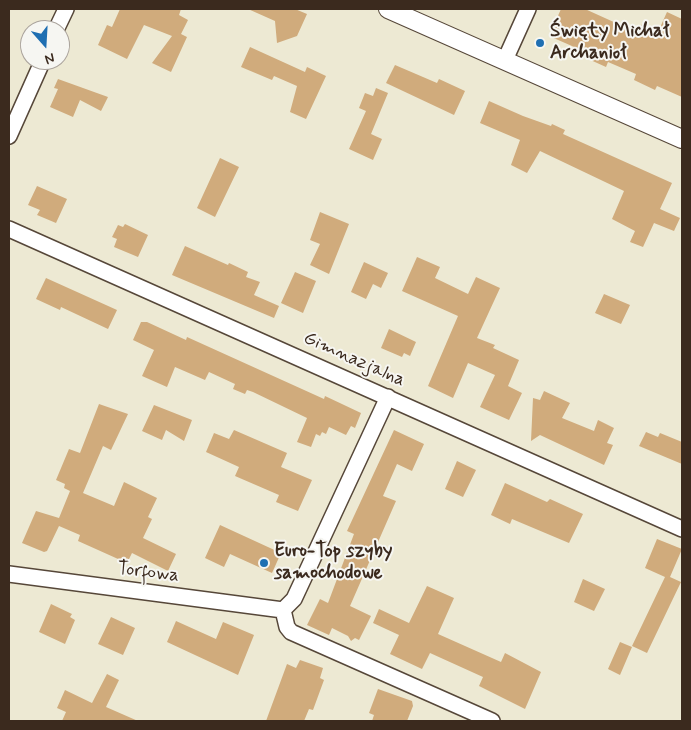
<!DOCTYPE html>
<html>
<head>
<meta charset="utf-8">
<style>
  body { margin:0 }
  #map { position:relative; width:691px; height:730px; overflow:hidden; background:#ede9d3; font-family:Mynerve,sans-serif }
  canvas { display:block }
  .frame { position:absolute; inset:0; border:10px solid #3b2a1e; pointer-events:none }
  .north { position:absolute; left:20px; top:20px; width:50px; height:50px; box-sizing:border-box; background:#f6f6f2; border:1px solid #aba49d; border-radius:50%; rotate:161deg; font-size:14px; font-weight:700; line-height:20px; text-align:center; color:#3b2a1e }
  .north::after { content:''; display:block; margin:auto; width:18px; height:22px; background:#1f6fb2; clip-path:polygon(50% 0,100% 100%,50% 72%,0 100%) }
</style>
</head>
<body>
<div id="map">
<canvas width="691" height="730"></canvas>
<div class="frame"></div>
<div class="north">N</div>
</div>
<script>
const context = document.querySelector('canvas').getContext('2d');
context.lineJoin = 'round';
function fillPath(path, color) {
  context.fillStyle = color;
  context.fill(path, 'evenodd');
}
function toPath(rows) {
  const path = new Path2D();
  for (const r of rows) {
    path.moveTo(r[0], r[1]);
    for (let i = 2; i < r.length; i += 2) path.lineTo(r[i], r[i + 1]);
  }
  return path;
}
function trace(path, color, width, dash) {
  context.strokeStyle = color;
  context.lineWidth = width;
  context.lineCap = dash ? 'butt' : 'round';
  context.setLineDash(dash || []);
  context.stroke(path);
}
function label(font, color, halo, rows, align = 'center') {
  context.font = font + ' Mynerve,sans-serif';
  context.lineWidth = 4;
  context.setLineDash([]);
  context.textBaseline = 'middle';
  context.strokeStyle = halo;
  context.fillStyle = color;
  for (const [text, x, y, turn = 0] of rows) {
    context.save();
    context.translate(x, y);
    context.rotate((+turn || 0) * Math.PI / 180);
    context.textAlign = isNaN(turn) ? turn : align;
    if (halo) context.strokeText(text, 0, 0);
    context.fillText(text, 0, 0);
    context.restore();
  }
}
fillPath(toPath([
  [120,9,181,9,179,15,188,20,181,34,187,37,171,72,152,63,172,36,144,25,127,59,98,45,107,25,112,27],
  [248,9,295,9,307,14,297,36,277,43,275,21],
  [561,9,585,9,638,33,642,24,658,32,667,12,682,19,682,97,657,86,655,90,634,80,636,74,608,62,606,67,586,58,588,53,549,36],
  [250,47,305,72,307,67,326,76,306,119,290,112,297,86,274,76,272,80,241,67],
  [395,65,437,83,439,79,465,91,454,115,386,83],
  [58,79,108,97,101,111,80,100,73,117,50,107,58,89,54,88],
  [376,88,388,93,371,134,382,139,373,160,349,149,366,111,359,108,365,93,373,96],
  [489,101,523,116,551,126,552,124,565,130,563,134,672,183,660,209,680,218,674,231,654,223,643,247,630,242,635,231,612,219,624,191,540,151,527,173,511,165,520,140,480,123],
  [220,158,239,167,215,217,197,208],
  [37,186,67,199,56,223,37,215,40,210,28,205],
  [320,212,349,224,329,274,310,265,320,244,310,240],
  [125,224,148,235,138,257,114,247,117,239,112,237,118,225,123,227],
  [185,246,228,265,229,263,248,272,246,277,260,282,254,295,279,306,274,318,172,275],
  [417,257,440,267,435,278,468,294,476,277,500,288,477,338,495,345,493,348,519,360,508,386,522,393,509,420,480,407,495,375,468,363,453,398,428,386,458,316,402,291],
  [364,262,388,273,381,288,373,284,366,299,351,292],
  [295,272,316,281,303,313,281,303],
  [46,278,117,310,108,329,61,307,60,310,36,299],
  [604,294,630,305,621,324,595,313],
  [141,322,147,322,186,340,187,337,324,399,325,396,361,413,355,428,351,426,346,435,329,427,326,434,322,432,320,436,316,434,311,447,297,442,307,418,253,392,247,390,245,394,233,389,235,384,209,372,205,380,175,367,167,387,142,376,154,350,133,340],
  [389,329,416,342,410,356,404,353,402,357,381,348],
  [544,391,570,403,562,418,594,431,598,420,614,428,607,443,613,445,604,465,540,435,531,441,533,398,540,400],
  [99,404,128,414,111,450,103,446,83,493,114,506,124,482,157,498,148,517,152,519,143,538,176,554,168,571,132,553,127,563,78,541,80,535,59,526,47,551,44,552,22,543,36,511,59,518,70,491,64,488,65,484,56,480,69,449,80,453],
  [154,405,192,420,184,441,166,430,162,440,142,431],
  [234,430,287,453,281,467,312,480,298,511,276,502,279,495,235,476,239,467,206,452,214,433,229,439],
  [394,430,424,444,412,471,397,464,383,496,396,501,350,606,371,616,359,640,355,638,351,641,348,636,332,628,329,635,307,625,320,599,328,603,354,534,347,531],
  [646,432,658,437,660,433,682,442,682,464,639,446],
  [457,461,476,470,463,497,445,489],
  [505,483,547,502,550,499,583,514,569,543,512,519,510,524,491,515],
  [220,525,281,553,272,573,230,554,224,567,205,558],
  [657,539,682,549,670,577,681,582,647,653,632,646,665,577,645,568],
  [583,579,605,589,594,611,574,602],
  [427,586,454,598,438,634,501,662,505,653,541,672,525,709,479,686,483,677,430,653,422,669,390,654,399,635,373,623,379,609,409,623],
  [51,604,72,614,70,617,75,620,65,644,39,632],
  [111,617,135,628,123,655,98,644],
  [176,621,216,639,223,622,254,635,238,675,167,642],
  [620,642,632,647,620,675,608,669],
  [300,660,323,668,320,678,324,680,313,710,309,709,304,721,266,721,287,664,296,668],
  [107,674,119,680,106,707,138,721,62,721,66,712,57,708,65,690,92,703],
  [378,689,412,701,413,706,407,721,372,721,374,715,369,713]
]), '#d0ab7c');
const minor = toPath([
  [56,30,66,9],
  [505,60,528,9],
  [9,136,43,60],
  [9,229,682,529],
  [9,574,283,610,294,599,388,397],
  [283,610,287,627,291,632,492,721]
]);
const tertiary = toPath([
  [388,9,682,139]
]);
trace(minor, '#564739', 18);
trace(tertiary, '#564739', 20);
trace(minor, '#fff', 15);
trace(tertiary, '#fff', 18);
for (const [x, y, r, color] of [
  [540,43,5,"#1f6fb2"],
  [264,563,5,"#1f6fb2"]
]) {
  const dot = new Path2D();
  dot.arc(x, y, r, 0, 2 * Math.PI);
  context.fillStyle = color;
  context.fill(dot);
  trace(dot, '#f6f6f2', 2);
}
label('bold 19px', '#3b2a1e', '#f6f6f2', [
  ["Święty Michał",550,32],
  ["Archanioł",550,54],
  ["Euro-Top szyby",274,552],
  ["samochodowe",274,574]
], 'left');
label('19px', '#3b2a1e', '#f6f6f2', [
  ["Gimnazjalna",354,360,24],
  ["Torfowa",148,573,7]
]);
</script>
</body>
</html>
